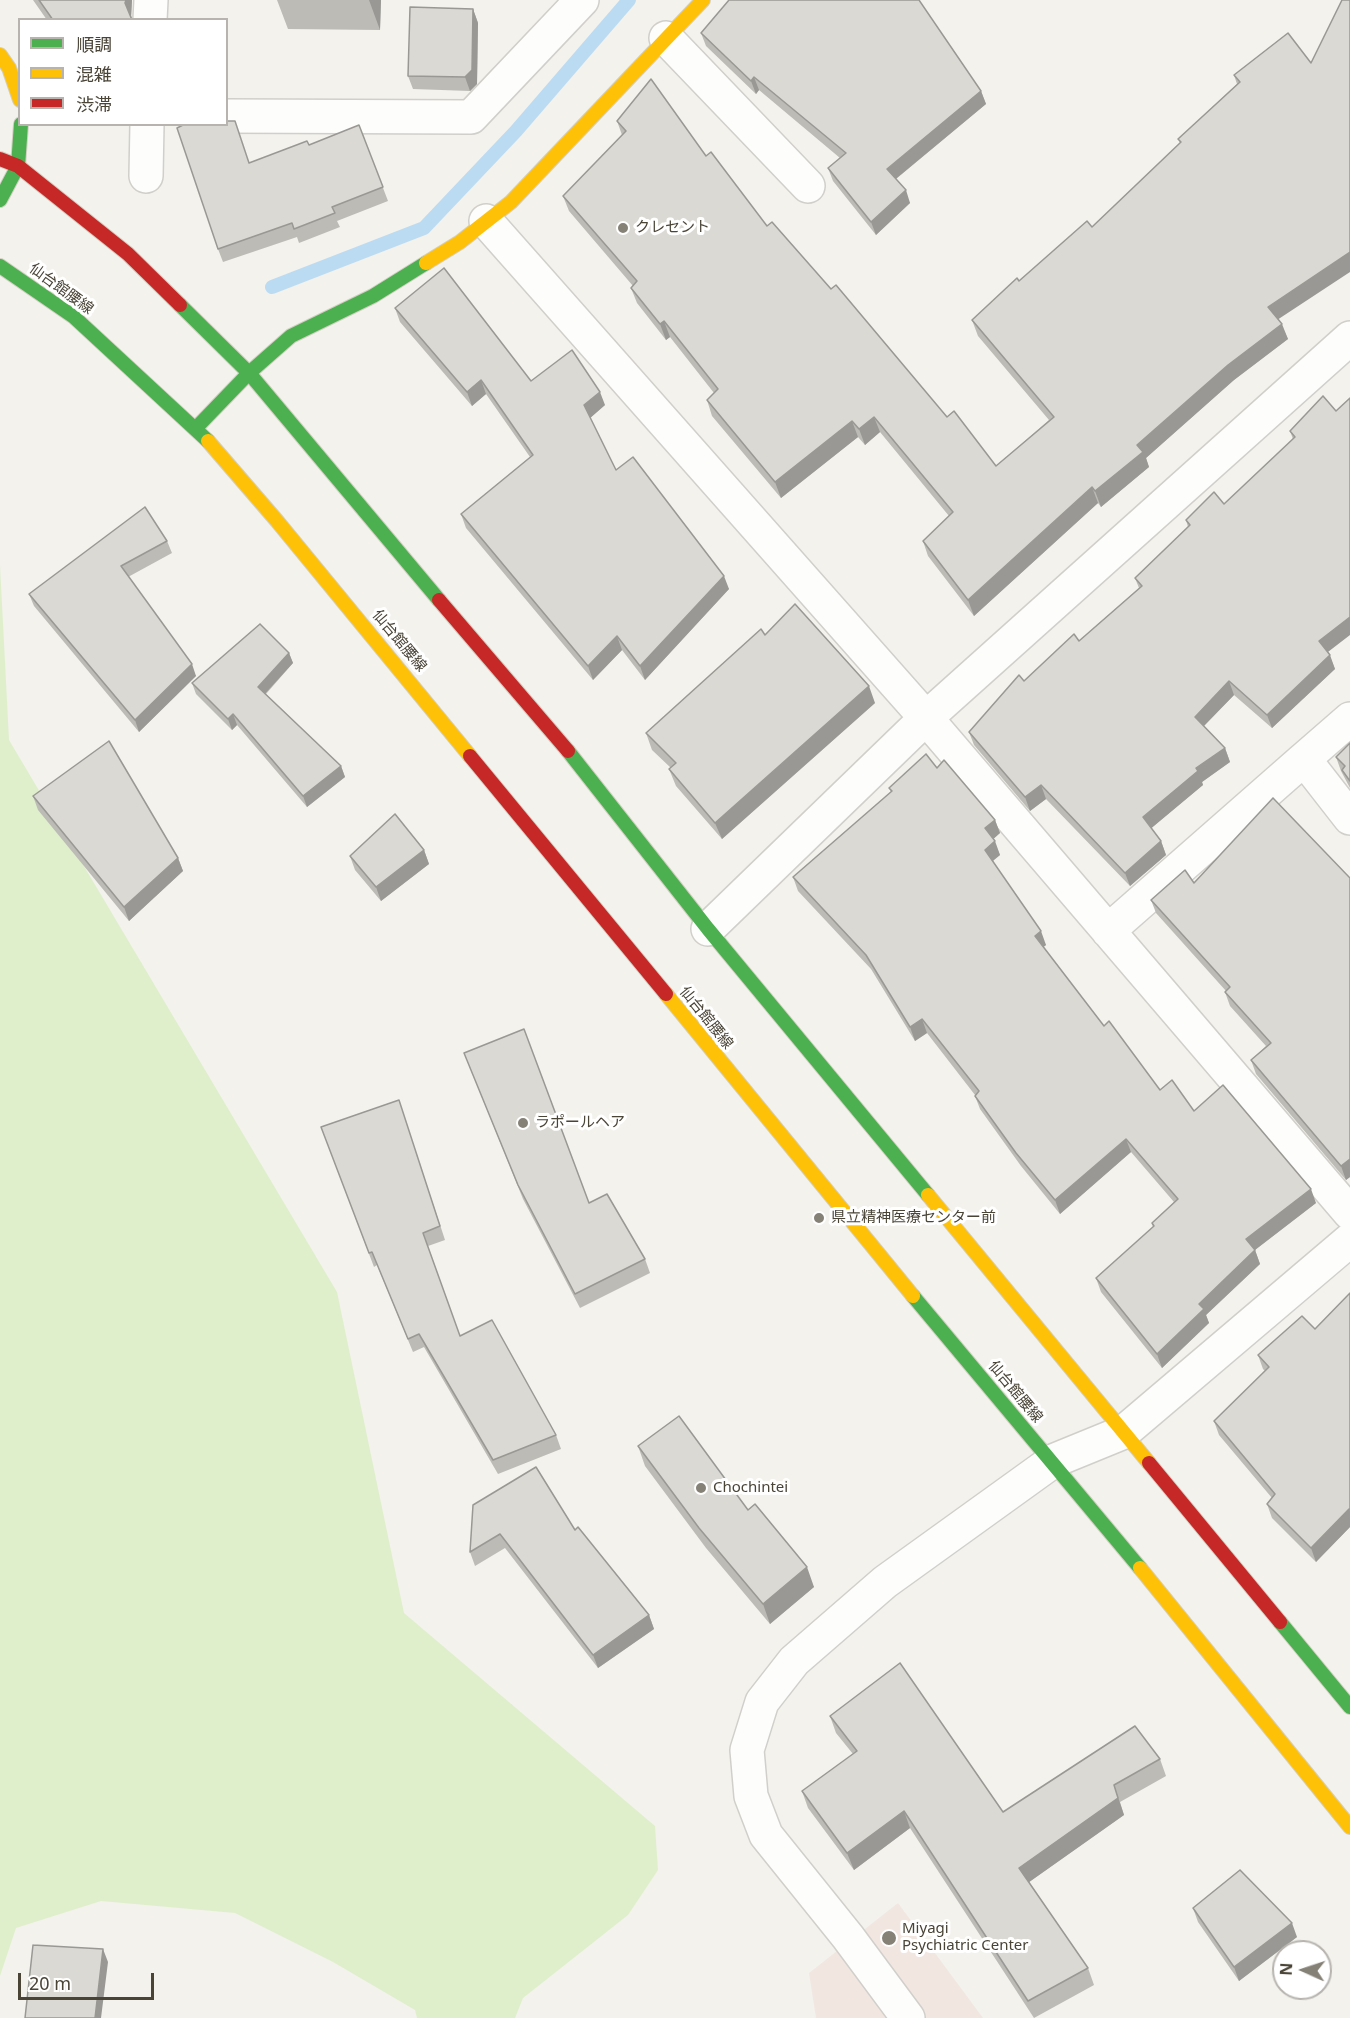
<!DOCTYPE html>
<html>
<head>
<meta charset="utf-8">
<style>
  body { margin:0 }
  #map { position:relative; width:1350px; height:2018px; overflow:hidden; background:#f3f2ed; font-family:"Noto Sans","Noto Sans JP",sans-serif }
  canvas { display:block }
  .legend { position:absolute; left:18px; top:18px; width:210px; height:108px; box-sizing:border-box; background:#fff; border:2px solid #b7b4af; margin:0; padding:8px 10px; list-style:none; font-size:18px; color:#4a4437 }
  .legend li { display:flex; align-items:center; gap:12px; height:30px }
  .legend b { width:30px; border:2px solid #b7b4af }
  .north { position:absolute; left:1272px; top:1940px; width:60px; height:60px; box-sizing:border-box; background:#fff; border:2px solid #b7b4af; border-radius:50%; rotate:273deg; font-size:16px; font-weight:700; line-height:24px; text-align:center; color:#4a4437 }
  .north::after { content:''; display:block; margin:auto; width:21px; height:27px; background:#858177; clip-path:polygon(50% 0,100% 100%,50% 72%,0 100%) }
  .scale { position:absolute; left:18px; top:1973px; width:136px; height:27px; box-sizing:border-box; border:3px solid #4a4437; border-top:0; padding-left:8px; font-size:18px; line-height:21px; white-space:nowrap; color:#4a4437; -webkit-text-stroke:4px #fff; paint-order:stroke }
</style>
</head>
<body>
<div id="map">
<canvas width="1350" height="2018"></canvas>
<ul class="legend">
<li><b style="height:8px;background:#4caf50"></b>順調</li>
<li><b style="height:8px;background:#ffc107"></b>混雑</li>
<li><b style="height:8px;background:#c62828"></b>渋滞</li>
</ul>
<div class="north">N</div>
<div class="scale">20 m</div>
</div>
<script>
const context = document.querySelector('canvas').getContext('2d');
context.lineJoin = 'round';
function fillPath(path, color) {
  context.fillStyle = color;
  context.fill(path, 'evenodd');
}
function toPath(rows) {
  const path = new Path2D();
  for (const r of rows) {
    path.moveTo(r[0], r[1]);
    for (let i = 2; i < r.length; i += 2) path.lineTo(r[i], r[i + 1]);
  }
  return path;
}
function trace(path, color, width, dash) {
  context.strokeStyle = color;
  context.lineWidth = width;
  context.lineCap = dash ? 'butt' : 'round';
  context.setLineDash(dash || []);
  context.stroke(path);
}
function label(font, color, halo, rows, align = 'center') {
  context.font = font + ' "Noto Sans","Noto Sans JP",sans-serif';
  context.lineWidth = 6;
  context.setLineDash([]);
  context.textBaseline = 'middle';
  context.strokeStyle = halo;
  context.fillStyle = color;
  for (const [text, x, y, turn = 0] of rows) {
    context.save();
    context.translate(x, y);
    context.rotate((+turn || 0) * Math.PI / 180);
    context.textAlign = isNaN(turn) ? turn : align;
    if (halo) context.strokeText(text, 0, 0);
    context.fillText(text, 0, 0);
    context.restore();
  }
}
fillPath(toPath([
  [898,1903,983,2018,816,2018,809,1973]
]), '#f2e6e1');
fillPath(toPath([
  [0,565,9,740,337,1292,404,1613,655,1826,658,1870,628,1915,523,1998,515,2018,417,2018,415,2010,333,1962,235,1913,101,1901,16,1928,0,1976]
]), '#dfefcc');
trace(toPath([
  [272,287,424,228,516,131,629,0]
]), '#bbdbf3', 14);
const street = toPath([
  [150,20,151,0],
  [666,38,808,186],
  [226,116,471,117,582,0],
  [146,176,147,124],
  [486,221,926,718,1350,1213],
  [1304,759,1350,719],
  [708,929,926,718,1350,338],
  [1108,931,1304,759,1350,818],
  [908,2018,848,1937,766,1835,751,1796,747,1750,762,1702,794,1661,885,1582,1053,1461,1124,1432,1350,1240]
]);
const fast = toPath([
  [0,200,18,166,21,124],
  [0,266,74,317,208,441],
  [180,305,249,373,439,600],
  [196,428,249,373,291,336,373,296,426,263],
  [568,751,708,929,928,1195],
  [913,1296,1140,1568],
  [1280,1622,1350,1707]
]);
const slow = toPath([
  [0,55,9,68,20,100],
  [426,263,460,242,511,202,703,0],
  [208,441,277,521,470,756],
  [666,994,913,1296],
  [928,1195,1149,1463],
  [1140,1568,1350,1827]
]);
const jam = toPath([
  [0,159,18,166,128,254,180,305],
  [439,600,568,751],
  [470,756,666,994],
  [1149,1463,1280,1622]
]);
trace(street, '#d1cfca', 36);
trace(fast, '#d3cfc3', 16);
trace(slow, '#d3cfc3', 16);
trace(jam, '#d3cfc3', 16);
trace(street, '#fdfdfc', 33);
trace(fast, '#4caf50', 14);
trace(slow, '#ffc107', 14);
trace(jam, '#c62828', 14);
fillPath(toPath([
  [33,0,132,0,131,16,133,20,47,20],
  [277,0,381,0,380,30,288,29],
  [473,9,478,23,477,84,470,91,413,89,408,76],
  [701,33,981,91,986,104,896,179,910,203,876,235,833,181,828,168,840,158,759,90,756,94,706,46],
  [1288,33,1278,319,1288,339,1234,380,1146,458,1149,467,1101,507,1098,503,974,616,928,556,923,541,949,516,880,432,865,445,858,437,781,498,712,416,707,400,714,393,670,337,666,340,637,303,631,288,633,286,569,211,563,196,622,135,617,121,706,156,767,226,831,289,947,417,996,466,1049,420,978,336,972,320,1019,281,1092,227,1180,143,1178,139,1237,84,1234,75],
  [359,125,388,201,337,221,340,227,299,243,297,237,223,262,218,249,249,163,309,145],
  [395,308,531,381,605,405,590,418,616,470,729,589,645,680,622,650,593,680,466,528,461,514,530,457,486,394,472,406,400,322],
  [1323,396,1328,652,1335,669,1272,728,1234,695,1204,726,1225,748,1230,762,1202,782,1203,785,1151,828,1161,841,1166,855,1130,886,1046,799,1030,811,974,745,969,732,1024,681,1079,641,1139,588,1135,578,1188,527,1186,520,1224,504,1293,439,1290,431],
  [167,541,172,553,128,577,196,676,139,732,34,606,29,594],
  [765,635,875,703,722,839,676,786,669,769,671,768,652,750,646,733],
  [289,653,293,663,266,694,341,766,345,777,307,807,237,725,232,730,196,694,192,683],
  [1350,743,1350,788,1341,771,1336,757],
  [937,768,995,820,1000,833,993,839,1000,855,993,861,1046,945,1043,947,1104,1026,1160,1090,1194,1111,1316,1203,1255,1250,1260,1264,1206,1315,1209,1323,1162,1368,1101,1292,1096,1278,1153,1227,1152,1223,1174,1202,1131,1152,1060,1214,1021,1166,980,1109,975,1096,975,1095,927,1033,915,1041,871,969,798,891,793,877,891,792,889,788],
  [33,796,178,858,183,871,129,921,38,810],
  [424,850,429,864,381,901,355,870,350,856],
  [1350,878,1350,1177,1346,1180,1256,1074,1251,1060,1266,1046,1230,1006,1225,992,1226,991,1156,913,1151,900,1194,883],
  [464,1053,589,1203,645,1259,650,1273,580,1308,523,1199],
  [399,1100,445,1240,428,1246,460,1336,556,1435,561,1449,498,1474,424,1347,413,1352,377,1265,374,1267,321,1127],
  [1350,1293,1350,1527,1316,1562,1272,1518,1267,1504,1272,1498,1219,1435,1214,1421,1265,1371,1263,1369,1258,1355,1315,1329],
  [638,1446,748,1510,814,1587,770,1624,706,1548,645,1466],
  [473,1505,575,1530,649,1615,654,1629,598,1668,505,1548,475,1566,470,1552],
  [830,1716,1003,1812,1160,1759,1166,1776,1120,1802,1124,1815,1029,1882,1088,1968,1094,1985,1034,2018,910,1828,854,1870,808,1808,802,1791,853,1754,836,1733],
  [1193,1908,1297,1937,1239,1981,1198,1922]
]), '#bcbbb5');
fillPath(toPath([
  [126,0,132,0,131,19,125,3],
  [369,0,381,0,380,30],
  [473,9,478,23,477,84,470,91,465,77],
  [754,77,759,90,756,94,751,81],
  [981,91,986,104,892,182,887,169],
  [906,190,910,203,876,235,871,222],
  [1350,252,1350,272,1274,322,1268,307],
  [664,321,670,337,666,340,660,324],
  [1282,324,1288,339,1234,380,1146,458,1149,467,1101,507,1095,491,1137,445,1228,365],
  [481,380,486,394,472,406,467,392],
  [600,392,605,405,589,419,584,405],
  [874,417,880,432,865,445,859,429],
  [852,421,858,437,781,498,775,482],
  [1092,487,1098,503,974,616,968,600],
  [724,576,729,589,645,680,640,666],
  [1350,617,1350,635,1324,655,1319,641],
  [617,636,622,650,593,680,588,666],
  [289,653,293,663,262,697,258,687],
  [1330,655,1335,669,1272,728,1267,715],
  [192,664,196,676,139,732,135,720],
  [1229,681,1234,695,1200,730,1195,717],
  [869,686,875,703,722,839,715,823],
  [233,714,237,725,232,730,228,719],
  [1225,748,1230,762,1202,782,1203,785,1148,831,1143,817,1196,768],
  [341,766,345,777,307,807,303,796],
  [1041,785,1046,799,1030,811,1025,797],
  [995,820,1000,833,990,842,985,828],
  [995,841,1000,855,990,863,985,850],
  [1161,841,1166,855,1130,886,1125,873],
  [424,850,429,864,381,901,376,887],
  [178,858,183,871,129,921,124,907],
  [1041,931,1046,945,1040,950,1035,936],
  [922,1019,927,1033,915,1041,910,1027],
  [1126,1139,1131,1152,1060,1214,1055,1200],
  [1350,1159,1350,1177,1346,1180,1341,1166],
  [1311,1189,1316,1203,1251,1253,1246,1239],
  [1255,1250,1260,1264,1206,1315,1209,1323,1162,1368,1157,1354,1199,1304],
  [1349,1509,1350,1511,1350,1527,1316,1562,1311,1548],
  [807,1567,814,1587,770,1624,763,1604],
  [649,1615,654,1629,598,1668,593,1655],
  [1114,1785,1124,1815,1025,1885,1019,1868],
  [904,1811,910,1828,854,1870,847,1853],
  [1292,1923,1297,1937,1239,1981,1234,1967],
  [103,1949,108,1962,101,2018,95,2018]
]), '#999894');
const building = toPath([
  [39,0,126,0,125,3,132,20,53,20,39,0],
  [729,0,919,0,981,91,887,169,906,190,871,222,828,168,846,153,754,77,751,81,701,33,729,0],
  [1342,0,1350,0,1350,252,1268,307,1282,324,1228,365,1137,445,1143,452,1095,491,1092,487,968,600,923,541,953,512,874,417,859,429,852,421,775,482,707,400,718,389,664,321,660,324,631,288,637,281,563,196,626,131,617,121,651,79,706,156,711,152,767,226,772,222,831,289,836,285,947,417,954,411,996,466,1054,417,972,320,1017,278,1019,281,1087,221,1092,227,1181,142,1178,139,1240,82,1234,75,1288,33,1311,63,1342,0],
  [410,7,473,9,472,70,465,77,408,76,410,7],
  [226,121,235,121,249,163,307,141,309,145,359,125,383,187,332,207,335,213,294,229,292,223,218,249,177,128,185,124,226,124,226,121],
  [444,268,531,381,572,350,600,392,584,405,616,470,633,457,724,576,640,666,617,636,588,666,461,514,533,455,481,380,467,392,395,308,444,268],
  [1323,396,1336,411,1350,398,1350,617,1319,641,1330,655,1267,715,1229,681,1195,717,1225,748,1196,768,1198,771,1143,817,1161,841,1125,873,1041,785,1025,797,969,732,1019,675,1024,681,1074,634,1079,641,1142,586,1135,578,1190,525,1186,520,1214,492,1224,504,1295,437,1290,431,1323,396],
  [145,507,167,541,121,566,192,664,135,720,29,594,145,507],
  [795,604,869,686,715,823,669,769,676,763,646,733,761,629,765,635,795,604],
  [260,624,289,653,258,687,341,766,303,796,233,714,228,719,192,683,260,624],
  [109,741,178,858,124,907,33,796,109,741],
  [1350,743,1350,781,1342,770,1345,766,1336,757,1350,743],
  [926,754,937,768,944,760,995,820,985,828,995,841,985,850,1041,931,1035,936,1104,1026,1109,1021,1160,1090,1172,1080,1194,1111,1223,1085,1311,1189,1246,1239,1255,1250,1199,1304,1204,1309,1157,1354,1096,1278,1154,1226,1152,1223,1178,1199,1126,1139,1055,1200,1016,1153,975,1096,979,1091,922,1019,910,1027,866,955,793,877,892,791,889,788,926,754],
  [1273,798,1350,878,1350,1159,1341,1166,1251,1060,1271,1043,1225,992,1230,987,1151,900,1185,870,1194,883,1273,798],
  [395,814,424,850,376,887,350,856,395,814],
  [524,1029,589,1203,607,1194,645,1259,575,1294,518,1185,464,1053,524,1029],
  [399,1100,440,1226,423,1233,460,1336,492,1320,556,1435,493,1460,419,1334,408,1339,372,1252,369,1253,321,1127,399,1100],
  [1350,1293,1350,1510,1349,1509,1311,1548,1267,1504,1275,1494,1214,1421,1269,1367,1258,1355,1302,1316,1315,1329,1350,1293],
  [679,1416,748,1510,755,1504,807,1567,763,1604,699,1528,638,1446,679,1416],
  [536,1467,575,1530,578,1527,649,1615,593,1655,500,1534,470,1552,473,1505,536,1467],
  [900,1663,1003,1812,1135,1726,1160,1759,1114,1785,1118,1798,1019,1868,1088,1968,1028,2001,904,1811,847,1853,802,1791,857,1751,830,1716,900,1663],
  [1240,1870,1292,1923,1234,1967,1193,1908,1240,1870],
  [33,1945,103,1949,95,2018,25,2018,33,1945]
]);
fillPath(building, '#dbd9d3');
trace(building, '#999894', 1.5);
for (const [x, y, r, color] of [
  [623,228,6,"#858177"],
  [523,1123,6,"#858177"],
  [819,1218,6,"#858177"],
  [701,1488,6,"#858177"],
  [889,1938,8,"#858177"]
]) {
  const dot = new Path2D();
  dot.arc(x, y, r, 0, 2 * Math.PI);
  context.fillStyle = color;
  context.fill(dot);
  trace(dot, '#fff', 2);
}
label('15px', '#4a4437', '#fff', [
  ["クレセント",635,228],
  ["ラポールヘア",535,1123],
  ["県立精神医療センター前",831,1218],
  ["Chochintei",713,1488],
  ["Miyagi",902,1929],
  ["Psychiatric Center",902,1946]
], 'left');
label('15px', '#4a4437', '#fff', [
  ["仙台館腰線",61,289,36],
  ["仙台館腰線",399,641,50],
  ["仙台館腰線",706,1018,51],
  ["仙台館腰線",1015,1392,50]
]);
</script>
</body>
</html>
